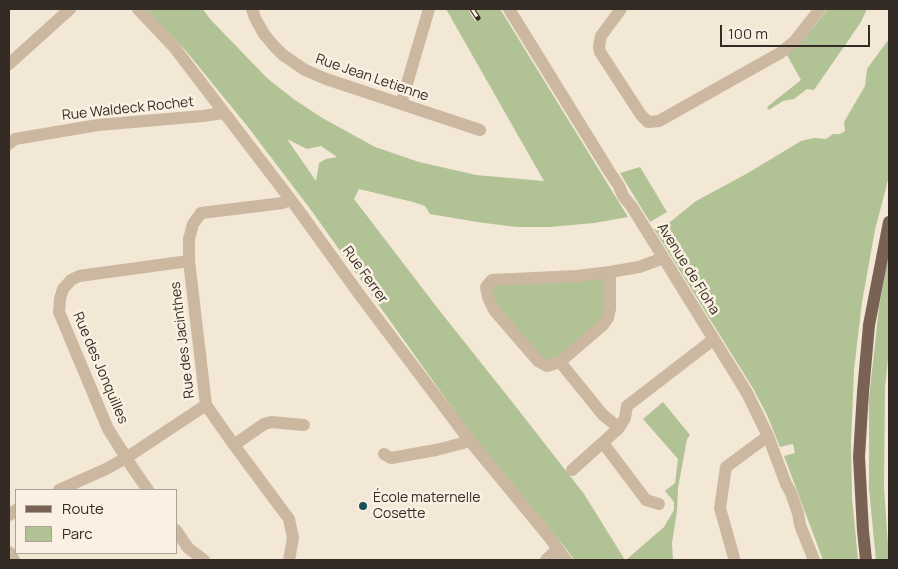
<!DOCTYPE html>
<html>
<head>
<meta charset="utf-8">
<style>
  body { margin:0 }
  #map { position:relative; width:898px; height:569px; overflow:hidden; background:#f3e7d6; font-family:Manrope,sans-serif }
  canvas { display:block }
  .frame { position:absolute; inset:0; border:10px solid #352b25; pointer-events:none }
  .legend { position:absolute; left:15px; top:489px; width:162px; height:65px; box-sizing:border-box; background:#fbf1e2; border:1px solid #aca296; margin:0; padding:6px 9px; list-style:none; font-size:15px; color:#352b25 }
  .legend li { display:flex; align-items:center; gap:10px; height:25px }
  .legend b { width:25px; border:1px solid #aca296 }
  .scale { position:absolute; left:720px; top:25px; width:150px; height:22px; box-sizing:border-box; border:2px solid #352b25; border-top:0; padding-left:6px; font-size:15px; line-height:18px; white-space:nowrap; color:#352b25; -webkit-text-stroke:4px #fbf1e2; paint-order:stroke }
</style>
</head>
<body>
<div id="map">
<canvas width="898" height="569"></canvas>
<div class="frame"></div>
<ul class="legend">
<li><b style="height:6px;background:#796254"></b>Route</li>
<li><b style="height:14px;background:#b1c395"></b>Parc</li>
</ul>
<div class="scale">100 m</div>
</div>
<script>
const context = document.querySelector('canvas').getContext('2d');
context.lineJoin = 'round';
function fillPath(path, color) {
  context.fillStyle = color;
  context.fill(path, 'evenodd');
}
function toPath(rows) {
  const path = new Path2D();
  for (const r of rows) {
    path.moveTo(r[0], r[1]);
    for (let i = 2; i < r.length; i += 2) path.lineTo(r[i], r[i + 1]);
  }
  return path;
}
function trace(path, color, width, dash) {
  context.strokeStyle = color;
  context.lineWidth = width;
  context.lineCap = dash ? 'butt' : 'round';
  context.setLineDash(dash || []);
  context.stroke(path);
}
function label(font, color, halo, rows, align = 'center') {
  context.font = font + ' Manrope,sans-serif';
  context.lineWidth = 5;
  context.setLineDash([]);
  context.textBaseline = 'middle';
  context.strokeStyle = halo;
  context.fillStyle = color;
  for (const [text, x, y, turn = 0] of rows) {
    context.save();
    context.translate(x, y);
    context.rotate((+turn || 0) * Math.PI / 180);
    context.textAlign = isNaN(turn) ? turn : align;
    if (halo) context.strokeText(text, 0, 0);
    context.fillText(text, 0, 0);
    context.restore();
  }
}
fillPath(toPath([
  [146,9,203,9,210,19,268,79,295,100,324,119,375,147,419,162,476,175,544,181,446,9,468,9,475,21,480,18,474,9,500,9,628,217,594,223,550,227,516,227,477,222,430,214,425,206,413,202,359,189,354,199,439,310,513,403,584,494,625,560,574,560,567,550,468,430,311,210,248,127,186,51],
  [287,139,307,149,321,146,337,157,326,159,319,163,316,181],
  [828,9,867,9,861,22,814,90,807,89,794,99,783,101,769,110,767,107,801,80,787,55,804,39],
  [889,39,889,176,875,230,862,302,854,370,851,443,852,497,858,560,823,560,784,456,795,453,793,444,780,447,767,415,754,390,654,229,670,222,696,201,748,173,801,141,814,138,826,139,833,134,840,134,845,131,844,122,865,86,867,69],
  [640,167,667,212,650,222,620,173],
  [889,252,889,350,885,387,884,487,889,560,876,560,869,489,869,398,879,307],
  [610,272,608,318,547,366,488,297,492,280],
  [663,402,690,435,687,439,678,488,677,511,672,543,673,560,626,560,664,527,674,510,674,502,665,491,675,483,678,459,643,419]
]), '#b1c395');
trace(toPath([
  [138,9,174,47,297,208,359,294,469,440,549,537,566,560],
  [252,9,255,18,264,34,274,46,283,55,305,70,326,79,480,130],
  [509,9,609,171,619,186,623,196,632,207,747,393,768,436,786,484,791,493,798,513,800,525,814,560],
  [621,9,601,36,599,46,600,52,641,115,648,122,659,121,780,53,794,42,820,9],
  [9,64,70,9],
  [401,104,429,9],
  [9,144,15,139,98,125,203,116,223,113],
  [610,272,610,309,608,318,603,325,560,362,547,366,538,361,494,310,488,297,486,287,492,280,577,276,610,272,639,267,658,260,662,257],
  [560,362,603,415,619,428],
  [603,443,646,500,659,504],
  [234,445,264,424,271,422,304,425],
  [384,454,391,458,436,450,463,443,469,440],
  [572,470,619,428,625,418,627,406,714,339],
  [59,490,106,469,126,458,206,405],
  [148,490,134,470,108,429,59,312,60,299,63,289,71,280,79,276,189,261],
  [9,515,16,510],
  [176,530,188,548,204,560],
  [9,552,14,560],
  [289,560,293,538,289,519,234,445,206,405,189,261,189,239,193,224,201,213,283,203,290,199],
  [546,560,558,549],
  [734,560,734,558,720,508,726,467,768,436]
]), '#ccb7a1', 12);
trace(toPath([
  [866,560,863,531,859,457,863,392,869,325,889,222]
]), '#796254', 12);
const rail = toPath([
  [472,9,478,18]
]);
trace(rail, '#352b25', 5);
trace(rail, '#fbf1e2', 3, [9]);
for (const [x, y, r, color] of [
  [363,506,5,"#17525a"]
]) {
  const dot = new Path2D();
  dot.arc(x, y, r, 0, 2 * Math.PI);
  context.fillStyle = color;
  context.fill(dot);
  trace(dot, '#fbf1e2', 2);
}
label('14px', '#352b25', '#fbf1e2', [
  ["Rue Jean Letienne",372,78,19],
  ["Rue Waldeck Rochet",128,109,-6],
  ["Avenue de Floha",688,269,58],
  ["Rue Ferrer",365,275,54],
  ["Rue des Jacinthes",183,340,-97],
  ["Rue des Jonquilles",100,368,67]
]);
label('14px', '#352b25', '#fbf1e2', [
  ["École maternelle",373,498],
  ["Cosette",373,514]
], 'left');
</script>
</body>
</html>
